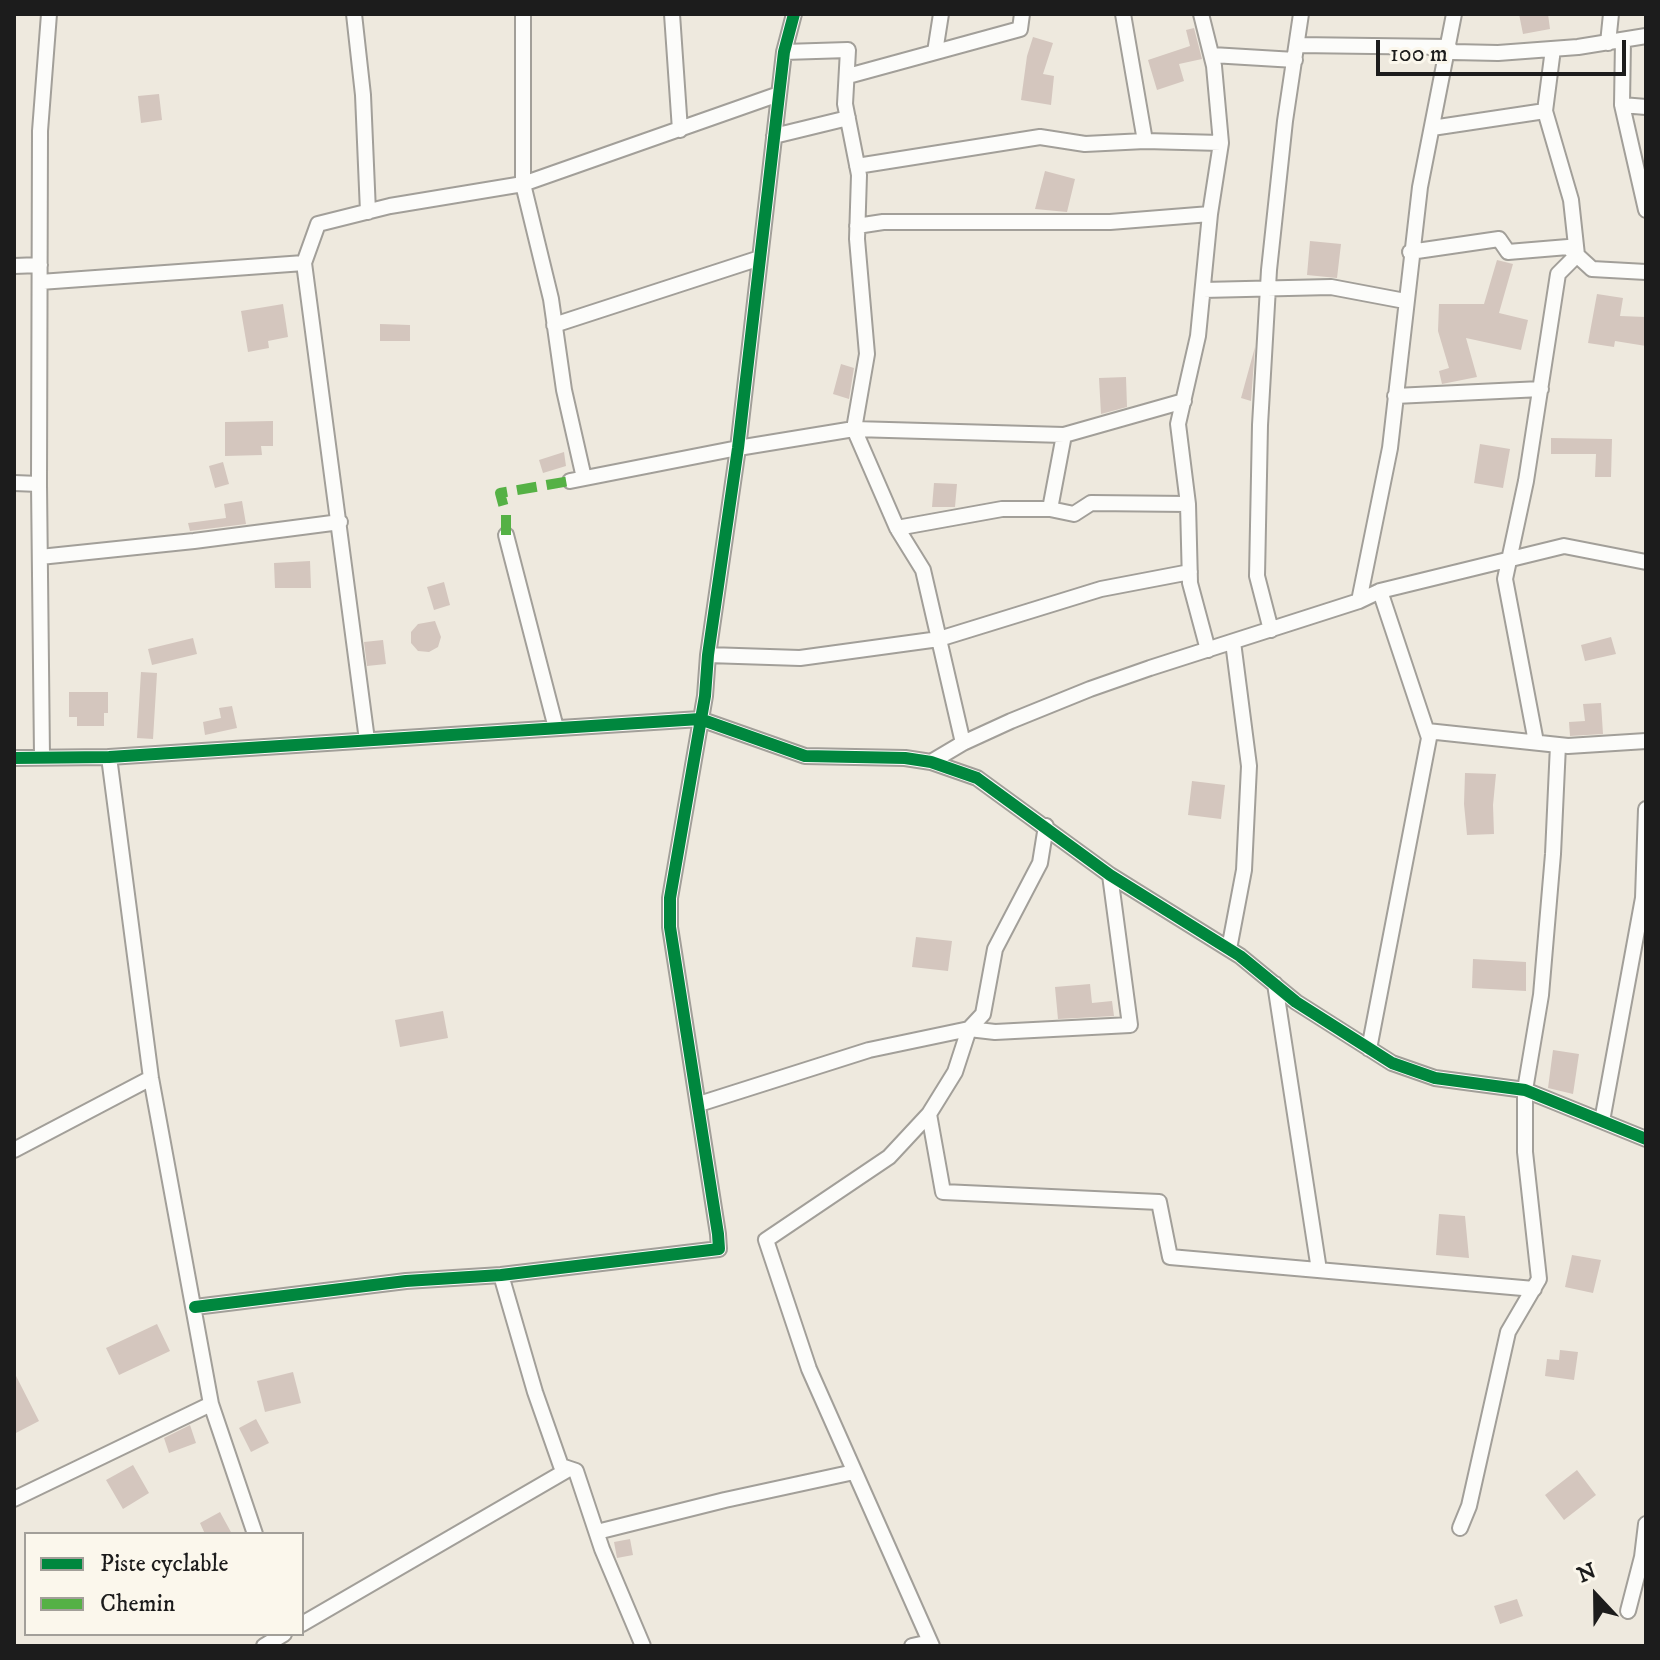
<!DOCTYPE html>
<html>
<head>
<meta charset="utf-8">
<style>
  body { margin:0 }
  #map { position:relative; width:1660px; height:1660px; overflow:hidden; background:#eee9de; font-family:"IM FELL DW Pica",serif }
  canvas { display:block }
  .frame { position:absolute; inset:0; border:16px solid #1c1c1c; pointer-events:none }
  .legend { position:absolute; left:24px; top:1532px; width:280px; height:104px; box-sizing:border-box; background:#fbf7ec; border:2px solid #a29f99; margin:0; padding:10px 14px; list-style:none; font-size:24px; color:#1c1c1c }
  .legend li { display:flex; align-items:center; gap:16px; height:40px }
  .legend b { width:40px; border:2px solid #a29f99 }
  .north { position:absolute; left:1556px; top:1556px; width:80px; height:80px; -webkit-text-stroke:6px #fbf7ec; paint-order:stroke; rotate:338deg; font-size:22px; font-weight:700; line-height:32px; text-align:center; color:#1c1c1c }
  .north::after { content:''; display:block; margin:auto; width:28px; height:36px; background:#1c1c1c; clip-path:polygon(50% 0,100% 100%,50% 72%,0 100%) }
  .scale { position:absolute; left:1376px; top:40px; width:250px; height:36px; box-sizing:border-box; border:4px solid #1c1c1c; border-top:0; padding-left:10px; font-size:24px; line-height:28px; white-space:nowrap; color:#1c1c1c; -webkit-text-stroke:6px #fbf7ec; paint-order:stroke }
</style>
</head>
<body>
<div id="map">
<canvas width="1660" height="1660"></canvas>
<div class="frame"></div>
<ul class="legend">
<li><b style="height:10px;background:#00873e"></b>Piste cyclable</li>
<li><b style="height:10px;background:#55b145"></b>Chemin</li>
</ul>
<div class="north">N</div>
<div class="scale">100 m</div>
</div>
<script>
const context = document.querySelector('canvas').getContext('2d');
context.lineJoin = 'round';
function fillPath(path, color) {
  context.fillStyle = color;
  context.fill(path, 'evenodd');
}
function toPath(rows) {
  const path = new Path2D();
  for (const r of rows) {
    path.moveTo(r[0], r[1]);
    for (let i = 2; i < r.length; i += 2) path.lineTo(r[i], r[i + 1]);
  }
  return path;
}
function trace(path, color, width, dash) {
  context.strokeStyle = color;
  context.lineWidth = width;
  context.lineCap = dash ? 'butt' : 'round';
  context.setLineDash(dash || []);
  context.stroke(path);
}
fillPath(toPath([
  [1519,14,1548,14,1550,29,1523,34],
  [1194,28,1202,59,1179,64,1184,81,1157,90,1148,60,1190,46,1186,30],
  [1033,37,1053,43,1043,74,1054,76,1051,105,1021,100,1027,56],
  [159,94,162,120,141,123,138,96],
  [1045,171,1075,179,1067,212,1035,209],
  [1310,241,1341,244,1337,278,1307,275],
  [1497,260,1513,264,1499,313,1528,320,1521,350,1466,338,1477,377,1442,384,1439,371,1449,368,1438,331,1439,304,1484,304],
  [1597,294,1623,298,1620,316,1646,317,1646,346,1615,341,1614,347,1588,343],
  [283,304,288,337,268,341,269,348,248,352,241,311],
  [380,324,410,325,410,341,380,341],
  [1255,347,1251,401,1241,398],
  [841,364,854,368,849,399,833,394],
  [1126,377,1127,407,1101,414,1099,378],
  [273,421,273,446,261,446,262,455,225,456,225,422],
  [1551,438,1612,439,1611,477,1595,477,1596,454,1551,454],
  [1480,444,1510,449,1503,488,1474,483],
  [564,452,566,466,543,473,539,460],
  [223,462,229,484,215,488,209,466],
  [934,483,957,484,955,507,932,507],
  [242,501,246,524,190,531,188,523,226,518,224,504],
  [310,561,311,588,275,588,274,563],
  [444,582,450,605,434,610,427,587],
  [435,621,441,637,438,647,429,652,418,651,411,643,411,632,418,624],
  [1611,637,1616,654,1585,661,1581,645],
  [193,638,197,654,152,665,148,649],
  [383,640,386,664,367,666,364,642],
  [141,672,157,673,153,739,137,738],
  [69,692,108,692,108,713,104,713,104,726,77,726,77,717,69,717],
  [1601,703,1603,734,1570,736,1569,722,1585,721,1583,704],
  [232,706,237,728,205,735,203,722,221,718,219,708],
  [1465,773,1496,774,1493,805,1494,834,1467,835,1464,804],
  [1192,781,1225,785,1221,819,1188,815],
  [916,937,952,941,948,971,912,967],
  [1473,959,1526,962,1526,991,1472,988],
  [1090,984,1092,1003,1112,1001,1114,1016,1058,1019,1055,987],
  [443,1011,448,1038,400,1047,395,1020],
  [1553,1050,1579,1054,1573,1094,1548,1088],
  [1439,1214,1465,1216,1469,1258,1436,1255],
  [1572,1255,1601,1260,1593,1293,1565,1287],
  [157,1324,170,1351,119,1375,106,1348],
  [1560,1350,1578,1352,1574,1380,1545,1376,1547,1359,1559,1360],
  [14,1372,39,1421,14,1434],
  [293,1372,301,1403,265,1412,257,1381],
  [256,1419,269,1443,251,1452,239,1428],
  [190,1425,196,1443,169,1453,164,1438],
  [133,1465,149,1493,123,1509,106,1480],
  [1577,1470,1596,1495,1564,1520,1545,1495],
  [220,1512,232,1534,205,1534,200,1523],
  [630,1539,633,1555,617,1558,614,1542],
  [1517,1599,1523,1616,1500,1624,1494,1606]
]), '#d4c6be');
const minor = toPath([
  [354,14,363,95,368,212],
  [523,14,523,184,551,299,564,390,584,478],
  [672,14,680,130],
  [1123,14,1145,141],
  [1201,14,1214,66,1221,143,1210,214,1198,336,1178,424,1188,504,1190,583,1208,650],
  [1623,40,1622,105,1646,210],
  [1608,43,1611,14],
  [1297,45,1448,47,1453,52,1498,53,1578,47,1646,36],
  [784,52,848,50,845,104,859,175,857,239,867,354,854,429,897,528,923,570,963,743],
  [935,52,941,14],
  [1212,55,1295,60],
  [848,76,1020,29,1022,14],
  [1622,105,1646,107],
  [1432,128,1545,111],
  [774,136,848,118],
  [857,166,1040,137,1085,144,1145,141,1221,143],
  [857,226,883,222,1110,222,1210,214],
  [1410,252,1499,239,1508,252,1568,247,1592,269,1646,272],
  [304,263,367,740],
  [14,266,40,265],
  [40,282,304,263,318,224,390,206,523,184,779,94],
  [1203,290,1331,287,1405,301],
  [554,325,760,258],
  [1395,396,1541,389],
  [570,481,738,448,854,429,1064,435,1184,401],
  [14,483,39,484],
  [1050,509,1064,435],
  [897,528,1002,509,1050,509,1074,514,1091,503,1188,504],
  [506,535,556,728],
  [40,557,194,541,340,522],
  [1359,601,1390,448,1420,187,1454,14],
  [1271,630,1257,576,1260,425,1269,270,1285,121,1301,14],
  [708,655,800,658,939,639,1101,589,1190,572],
  [1427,731,1568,746,1646,741],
  [1536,742,1505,579,1526,481,1558,274,1577,255,1571,200,1545,111,1553,49],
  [42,756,39,484,40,131,49,14],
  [109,757,151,1078,211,1404,255,1534],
  [14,758,109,757,700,719,805,756,905,758,931,762,977,778,1110,875,1240,956,1296,1002,1392,1063,1435,1078,1525,1090,1646,1139],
  [931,762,963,743,1011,721,1090,689,1150,668,1359,601,1380,591,1564,546,1646,562],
  [1229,949,1244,870,1249,766,1233,642],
  [1275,984,1319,1270],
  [1369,1049,1429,738,1380,591],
  [699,1104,869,1050,969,1029,995,1032,1130,1025,1110,875],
  [929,1114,943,1192,1159,1202,1170,1257,1534,1289],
  [1602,1121,1643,898,1646,809],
  [14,1150,151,1078],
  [501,1275,535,1392,561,1466,576,1471,602,1549,643,1646],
  [195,1307,406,1281,501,1275,719,1249,718,1234,670,927,670,898,705,696,708,655,738,448,784,52,794,14],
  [14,1499,211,1404],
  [1460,1528,1469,1506,1508,1332,1539,1279,1525,1152,1525,1090,1541,995,1553,854,1558,745],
  [597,1532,725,1500,854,1472],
  [1628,1611,1642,1557,1646,1524],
  [302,1624,569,1469],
  [264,1646,284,1634],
  [912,1646,930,1642],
  [932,1646,809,1369,766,1240,889,1157,929,1114,955,1072,969,1029,983,1014,995,949,1040,863,1046,826]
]);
trace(minor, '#a29f99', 18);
trace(minor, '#fcfcfa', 14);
trace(toPath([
  [506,535,506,515,500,493,570,481]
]), '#55b145', 10, [20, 10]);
trace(toPath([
  [14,758,109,757,700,719,805,756,905,758,931,762,977,778,1110,875,1240,956,1296,1002,1392,1063,1435,1078,1525,1090,1646,1139],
  [195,1307,406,1281,501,1275,719,1249,718,1234,670,927,670,898,705,696,708,655,738,448,784,52,794,14]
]), '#00873e', 12);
</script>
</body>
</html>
